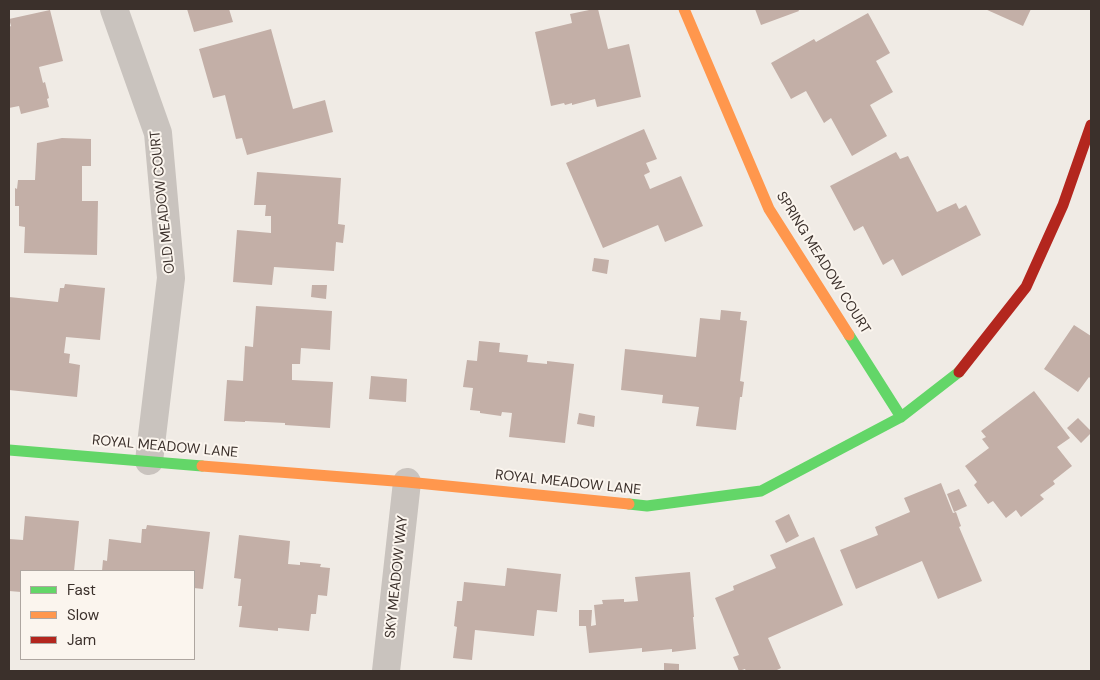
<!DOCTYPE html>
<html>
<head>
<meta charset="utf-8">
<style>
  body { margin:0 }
  #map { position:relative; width:1100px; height:680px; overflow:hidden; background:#f0ebe5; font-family:"DM Sans",sans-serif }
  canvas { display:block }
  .frame { position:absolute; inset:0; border:10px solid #3b302b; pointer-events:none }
  .legend { position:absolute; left:20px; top:570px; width:175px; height:90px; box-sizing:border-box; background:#fbf5ee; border:1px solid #aea6a0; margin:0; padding:6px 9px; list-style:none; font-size:15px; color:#3b302b }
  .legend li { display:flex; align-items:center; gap:10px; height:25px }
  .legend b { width:25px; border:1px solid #aea6a0 }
</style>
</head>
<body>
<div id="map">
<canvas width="1100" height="680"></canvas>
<div class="frame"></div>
<ul class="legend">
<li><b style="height:6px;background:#63d668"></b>Fast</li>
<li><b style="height:6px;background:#ff974d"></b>Slow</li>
<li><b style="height:6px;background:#b3261e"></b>Jam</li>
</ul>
</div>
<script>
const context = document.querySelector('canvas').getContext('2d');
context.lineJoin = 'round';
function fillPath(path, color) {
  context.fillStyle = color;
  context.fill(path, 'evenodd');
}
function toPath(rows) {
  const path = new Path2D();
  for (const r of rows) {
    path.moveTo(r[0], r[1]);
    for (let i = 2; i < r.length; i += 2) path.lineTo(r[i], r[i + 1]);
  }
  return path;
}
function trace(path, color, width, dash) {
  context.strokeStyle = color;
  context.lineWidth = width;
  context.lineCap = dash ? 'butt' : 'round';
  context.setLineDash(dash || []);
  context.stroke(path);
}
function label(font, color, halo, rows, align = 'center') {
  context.font = font + ' "DM Sans",sans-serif';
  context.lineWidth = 4;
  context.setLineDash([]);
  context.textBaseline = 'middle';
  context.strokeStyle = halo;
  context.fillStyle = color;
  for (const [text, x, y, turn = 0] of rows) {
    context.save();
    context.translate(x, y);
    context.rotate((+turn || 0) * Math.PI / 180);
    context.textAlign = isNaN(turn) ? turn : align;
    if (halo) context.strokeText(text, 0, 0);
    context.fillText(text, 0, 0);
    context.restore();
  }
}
fillPath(toPath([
  [187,9,229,9,233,22,194,32],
  [594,9,598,9,608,49,629,44,641,97,597,107,595,99,572,105,572,103,565,105,564,103,551,106,535,32,572,23,570,14],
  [755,9,798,9,799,11,761,25],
  [985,9,1031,9,1023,26],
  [50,10,63,61,39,67,43,83,45,82,49,98,47,99,49,107,21,114,19,106,9,108,9,27,11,26,9,19],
  [868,13,890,53,876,61,893,92,870,105,887,136,852,156,831,118,824,123,806,91,791,99,771,63,814,39,816,42],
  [271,29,293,109,325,100,333,132,247,155,242,138,236,139,225,95,213,98,199,49],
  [644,129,657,159,646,163,650,172,644,175,650,189,681,176,703,226,665,242,658,225,603,248,566,163],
  [62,138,91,139,91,166,82,166,82,201,98,201,97,255,24,253,25,227,19,226,19,206,15,206,15,188,17,189,18,180,35,180,37,143],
  [896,152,900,159,908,156,937,212,956,203,959,209,966,205,981,235,902,276,893,259,883,265,863,226,854,231,830,186],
  [257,172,341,178,338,224,345,225,343,243,336,242,334,271,274,267,272,285,233,282,237,230,271,233,271,216,265,216,266,205,254,205],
  [594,258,609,260,607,274,592,271],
  [65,284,105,288,100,340,66,337,64,353,70,354,69,363,80,365,77,397,9,390,9,297,58,302,60,288,64,288],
  [312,285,327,285,326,299,311,297],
  [256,306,332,311,330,350,301,348,300,364,292,364,292,380,333,382,330,428,285,425,285,423,245,421,245,422,224,421,227,380,243,381,245,346,253,347],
  [721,310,741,312,740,320,747,321,740,381,744,382,742,397,740,397,736,430,696,426,699,407,662,403,663,395,621,390,625,349,696,357,700,318,720,320],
  [1074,325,1091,336,1091,379,1089,377,1078,392,1044,369],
  [479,341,500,343,499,352,528,355,527,362,547,364,547,361,574,364,565,443,509,437,512,413,502,412,501,416,480,413,480,411,470,410,473,388,463,387,467,360,477,361],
  [371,376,407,379,406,402,369,399],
  [1034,391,1070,438,1057,447,1072,466,1053,481,1055,484,1040,495,1044,499,1021,517,1016,510,1006,518,993,501,988,504,974,485,977,482,965,466,989,448,982,439,986,437,981,431],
  [579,413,595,416,594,427,577,424],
  [1078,418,1091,431,1091,433,1081,443,1067,428],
  [941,483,953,513,956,512,961,526,959,527,982,581,938,599,922,561,856,589,840,550,878,535,875,527,910,512,904,498],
  [959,489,967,506,954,512,947,494],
  [789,514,799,536,786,543,775,521],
  [25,516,79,521,74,571,21,571,21,592,9,591,9,539,23,540],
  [147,525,210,532,203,589,194,588,194,571,102,571,103,560,107,561,109,539,141,543,142,529,146,529],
  [239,535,290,541,288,564,300,565,300,562,321,564,320,567,330,568,327,596,318,595,316,614,311,614,309,631,278,628,278,631,239,627,242,606,238,606,241,579,234,578],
  [814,537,843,605,768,638,781,668,775,671,746,671,745,669,739,671,733,657,739,655,715,598,734,590,733,586,776,568,770,555],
  [507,568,561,574,557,612,537,610,534,636,475,630,472,660,453,658,457,627,454,626,457,601,462,601,464,582,505,586],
  [690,572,694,617,693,617,696,649,672,652,672,649,642,652,642,648,589,653,586,626,579,626,579,610,592,610,591,626,596,625,594,605,603,604,602,600,624,599,624,602,638,601,635,577],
  [664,663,679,664,679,671,664,671]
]), '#c3afa7');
trace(toPath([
  [114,9,158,133,171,278,149,461],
  [386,671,407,482]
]), '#c9c3be', 28);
trace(toPath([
  [849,335,901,417],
  [9,450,202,466],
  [629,504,647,506,761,491,901,417,959,372]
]), '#63d668', 11);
trace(toPath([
  [684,9,769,209,849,335],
  [202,466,407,482,629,504]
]), '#ff974d', 11);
trace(toPath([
  [959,372,1026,287,1063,205,1091,125]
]), '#b3261e', 11);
label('14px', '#3b302b', '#fbf5ee', [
  ["OLD MEADOW COURT",163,202,-96],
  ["SPRING MEADOW COURT",823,263,58],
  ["ROYAL MEADOW LANE",165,447,5],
  ["ROYAL MEADOW LANE",568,483,6],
  ["SKY MEADOW WAY",397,577,-84]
]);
</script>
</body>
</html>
